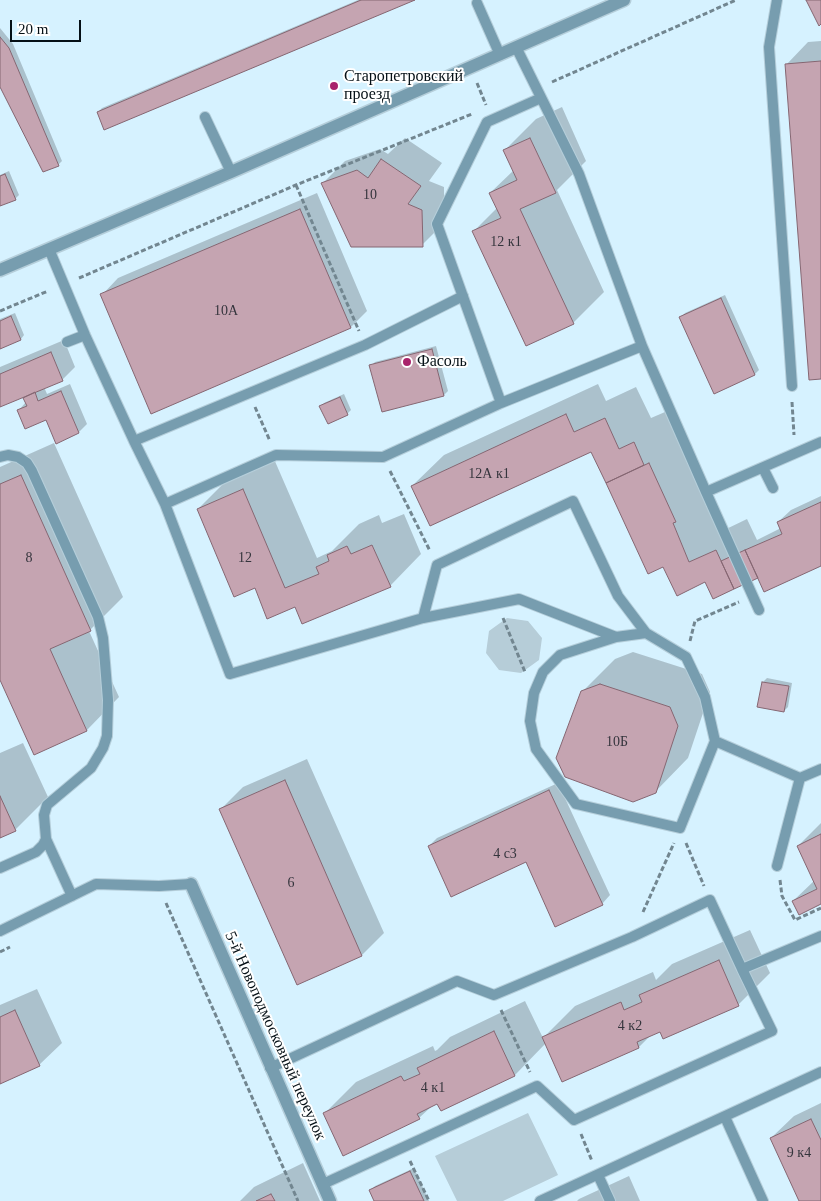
<!DOCTYPE html>
<html>
<head>
<meta charset="utf-8">
<style>
  body { margin:0 }
  #map { position:relative; width:821px; height:1201px; overflow:hidden; background:#d6f2ff; font-family:"Times New Roman",serif }
  canvas { display:block }
  .scale { position:absolute; left:10px; top:20px; width:71px; height:22px; box-sizing:border-box; border:2px solid #051016; border-top:0; padding-left:6px; font-size:15px; line-height:18px; white-space:nowrap; color:#051016; -webkit-text-stroke:4px #fff; paint-order:stroke }
</style>
</head>
<body>
<div id="map">
<canvas width="821" height="1201"></canvas>
<div class="scale">20 m</div>
</div>
<script>
const context = document.querySelector('canvas').getContext('2d');
context.lineJoin = 'round';
function fillPath(path, color) {
  context.fillStyle = color;
  context.fill(path, 'evenodd');
}
function toPath(rows) {
  const path = new Path2D();
  for (const r of rows) {
    path.moveTo(r[0], r[1]);
    for (let i = 2; i < r.length; i += 2) path.lineTo(r[i], r[i + 1]);
  }
  return path;
}
function trace(path, color, width, dash) {
  context.strokeStyle = color;
  context.lineWidth = width;
  context.lineCap = dash ? 'butt' : 'round';
  context.setLineDash(dash || []);
  context.stroke(path);
}
function label(font, color, halo, rows, align = 'center') {
  context.font = font + ' "Times New Roman",serif';
  context.lineWidth = 4;
  context.setLineDash([]);
  context.textBaseline = 'middle';
  context.strokeStyle = halo;
  context.fillStyle = color;
  for (const [text, x, y, turn = 0] of rows) {
    context.save();
    context.translate(x, y);
    context.rotate((+turn || 0) * Math.PI / 180);
    context.textAlign = isNaN(turn) ? turn : align;
    if (halo) context.strokeText(text, 0, 0);
    context.fillText(text, 0, 0);
    context.restore();
  }
}
fillPath(toPath([
  [507,618,528,621,542,638,539,660,521,673,499,670,486,653,489,631],
  [528,1113,558,1175,503,1201,457,1201,435,1156]
]), '#b6cdd8');
fillPath(toPath([
  [358,0,411,0,98,112,102,108],
  [0,28,13,44,62,161,58,165,43,170,0,85],
  [821,41,821,378,786,65,808,42],
  [562,107,586,161,557,190,604,292,573,323,474,231,497,208,490,193,514,170,505,150,536,119],
  [405,138,442,163,429,181,444,187,444,223,422,245,322,184,345,161,380,149,388,154],
  [9,171,19,195,15,199,0,205,0,175],
  [317,193,367,311,351,327,152,412,102,295,118,278],
  [725,295,759,370,755,374,714,392,681,317,685,313],
  [15,313,24,335,21,339,0,347,0,319],
  [64,340,75,367,62,380,44,387,47,394,70,384,87,424,79,432,56,442,47,419,19,410,26,402,24,398,28,394,0,406,0,367],
  [436,346,448,391,444,395,383,411,371,366,375,362],
  [598,384,606,401,636,387,651,418,665,412,720,532,747,519,757,540,781,528,778,522,791,510,821,496,821,564,758,577,706,581,664,565,649,572,592,450,412,486,444,455],
  [344,394,351,410,347,414,321,407,324,403],
  [54,443,123,597,89,631,119,697,87,730,0,677,0,467],
  [274,459,317,558,332,551,359,524,379,515,382,523,404,514,421,554,390,586,296,605,255,587,198,509,229,478],
  [633,652,702,674,710,692,688,758,655,792,582,692,615,659],
  [767,678,792,683,788,707,784,711,763,682],
  [23,743,48,797,15,830,0,837,0,753],
  [307,759,384,933,362,955,221,809,243,787],
  [558,783,610,895,602,904,526,860,429,846,437,838],
  [821,823,821,903,793,901,815,880,798,846],
  [750,930,770,973,738,1005,661,1030,652,1034,639,1047,546,1043,515,1075,441,1109,438,1103,432,1106,419,1118,324,1114,356,1082,433,1046,435,1051,437,1050,450,1037,525,1001,543,1038,575,1006,653,972,656,980,672,964],
  [37,989,62,1043,39,1065,0,1083,0,1005],
  [821,1103,821,1201,800,1201,771,1138,794,1116],
  [303,1163,320,1201,240,1201,254,1187],
  [414,1168,429,1201,376,1201,371,1190,375,1186],
  [629,1176,640,1201,577,1201,579,1199]
]), '#0003');
const building = toPath([
  [361,0,415,0,104,130,97,112,361,0],
  [806,0,821,0,821,24,819,26,806,0],
  [0,37,9,48,59,166,43,172,0,87,0,37],
  [821,61,821,379,809,380,785,64,821,61],
  [530,138,556,193,520,209,574,324,526,346,472,231,501,218,489,193,517,180,503,150,530,138],
  [381,159,421,186,408,204,422,210,423,247,351,247,321,183,357,170,368,178,381,159],
  [5,174,16,200,0,206,0,176,5,174],
  [300,209,351,328,151,414,100,294,300,209],
  [721,298,755,375,714,394,679,317,721,298],
  [11,316,21,340,0,349,0,321,11,316],
  [432,349,444,396,382,412,369,365,432,349],
  [51,352,63,381,0,407,0,374,51,352],
  [61,391,79,433,56,444,46,420,25,429,17,410,27,406,23,398,35,392,38,401,61,391],
  [340,397,348,415,328,424,319,406,340,397],
  [566,414,574,432,605,418,619,449,634,442,644,465,606,483,591,452,430,526,411,486,566,414],
  [649,463,676,522,673,523,689,562,716,550,734,589,713,599,705,582,677,596,663,567,648,574,606,483,649,463],
  [21,475,91,631,50,649,87,731,34,755,0,680,0,484,21,475],
  [243,489,285,588,319,574,316,567,329,561,327,555,347,546,351,554,372,545,391,587,302,624,295,607,267,619,255,588,234,597,197,509,243,489],
  [821,502,821,566,764,592,745,550,782,534,777,522,821,502],
  [745,550,758,578,734,589,721,561,745,550],
  [762,682,789,686,784,712,757,707,762,682],
  [600,684,670,707,678,726,656,793,633,802,565,777,556,758,581,691,600,684],
  [285,780,362,956,297,985,219,809,285,780],
  [549,790,603,905,555,927,526,862,451,897,428,846,549,790],
  [0,796,16,831,0,838,0,796],
  [821,834,821,904,799,915,792,901,817,889,797,846,821,834],
  [719,960,739,1006,663,1039,660,1032,637,1042,639,1048,562,1082,542,1037,621,1002,624,1010,642,1002,639,995,719,960],
  [15,1010,40,1066,0,1084,0,1017,15,1010],
  [494,1031,515,1076,441,1111,437,1104,417,1114,420,1119,343,1156,323,1113,401,1076,404,1081,420,1074,417,1068,494,1031],
  [811,1119,821,1140,821,1201,799,1201,770,1138,811,1119],
  [410,1171,424,1201,374,1201,369,1190,410,1171],
  [271,1194,275,1201,256,1201,271,1194]
]);
fillPath(building, '#c5a4b1');
trace(building, '#856672', 1);
const service = toPath([
  [777,0,769,47,792,386],
  [477,3,500,55],
  [516,47,579,174,642,346],
  [205,117,231,172],
  [49,249,85,335,134,441,165,504,230,674,423,618,519,599,616,637,646,633,686,657,705,697,715,741,800,778,821,769],
  [67,342,85,335],
  [501,403,437,224,487,122,541,98],
  [134,441,365,345,463,296],
  [0,457,8,455,18,457,27,463,32,471,98,617,103,638,108,700,107,736,103,748,91,768,47,805,44,815,46,839,43,845,36,852,0,868],
  [763,468,773,488],
  [706,492,759,610],
  [165,504,276,455,383,457,501,403,642,346,706,492,821,442],
  [423,618,437,565,573,501,618,596,646,633],
  [616,637,560,655,543,672,534,693,530,721,536,749,576,804,680,828,715,741],
  [46,839,72,896],
  [777,866,800,778],
  [0,931,96,884,159,886,191,884],
  [270,1068,457,981,494,995,632,937,710,900,742,969],
  [725,1117,763,1201],
  [598,1175,610,1201],
  [323,1184,537,1086,574,1120,772,1031,742,969,821,936],
  [540,1201,821,1072]
]);
const minor = toPath([
  [191,884,330,1201]
]);
const tertiary = toPath([
  [0,270,231,172,624,0]
]);
trace(service, '#b5ceda', 12);
trace(minor, '#b5ceda', 15);
trace(tertiary, '#b5ceda', 15);
trace(toPath([
  [552,82,736,0],
  [477,83,486,105],
  [296,185,359,331],
  [79,278,296,185,472,114],
  [0,311,48,291],
  [792,402,794,435],
  [255,407,270,441],
  [390,471,430,551],
  [503,618,525,672],
  [690,641,695,621,739,602],
  [686,843,704,886],
  [780,880,782,896,795,920,821,908],
  [166,903,298,1201],
  [643,912,674,843],
  [0,952,10,947],
  [501,1010,530,1072],
  [581,1134,592,1161],
  [410,1161,429,1201]
]), '#728690', 3, [5, 2.5]);
trace(service, '#779daf', 10);
trace(minor, '#779daf', 12);
trace(tertiary, '#779daf', 12);
for (const [x, y, r, color] of [
  [334,86,5,"#a9236b"],
  [407,362,5,"#a9236b"]
]) {
  const dot = new Path2D();
  dot.arc(x, y, r, 0, 2 * Math.PI);
  context.fillStyle = color;
  context.fill(dot);
  trace(dot, '#fff', 2);
}
label('14px', '#35353d', null, [
  ["10",370,195],
  ["12 к1",506,242],
  ["10А",226,311],
  ["12А к1",489,474],
  ["8",29,558],
  ["12",245,558],
  ["10Б",617,742],
  ["4 с3",505,854],
  ["6",291,883],
  ["4 к2",630,1026],
  ["4 к1",433,1088],
  ["9 к4",799,1153]
]);
label('16px', '#051016', '#fff', [
  ["Старопетровский",344,77],
  ["проезд",344,95],
  ["Фасоль",417,362]
], 'left');
label('16px', '#051016', '#fff', [
  ["5-й Новоподмосковный переулок",275,1036,66]
]);
</script>
</body>
</html>
